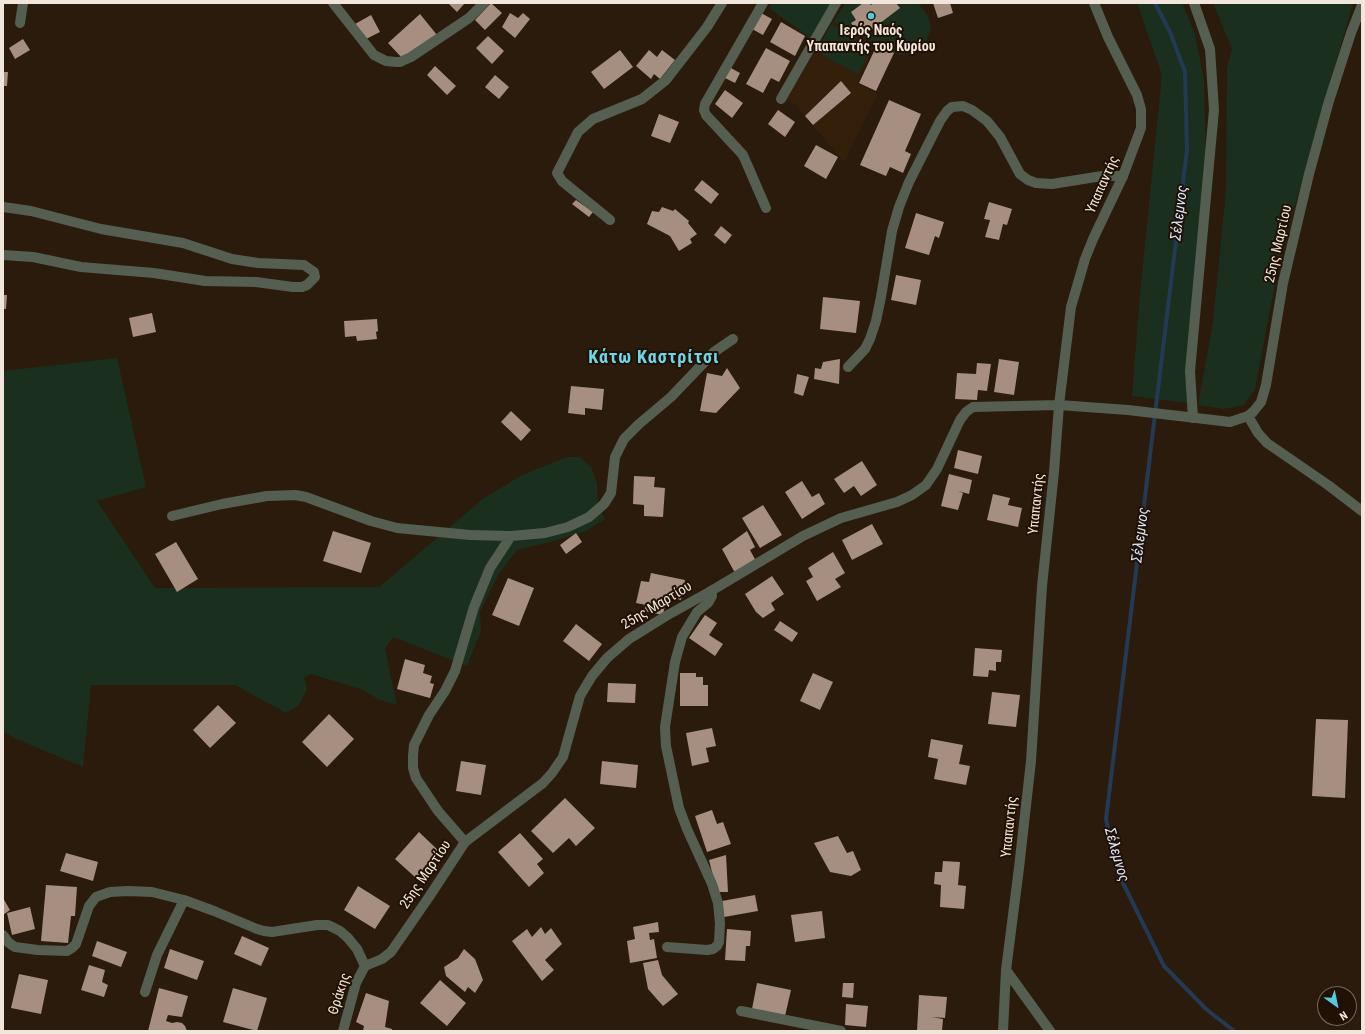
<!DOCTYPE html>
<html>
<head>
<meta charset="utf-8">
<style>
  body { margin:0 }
  #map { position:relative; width:1365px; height:1034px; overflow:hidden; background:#2b1b0c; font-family:"Roboto Condensed",sans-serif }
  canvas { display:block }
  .frame { position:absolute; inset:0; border:4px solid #f1e6dc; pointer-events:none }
  .north { position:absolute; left:1317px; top:986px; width:40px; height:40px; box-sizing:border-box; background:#211104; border:1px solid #74665a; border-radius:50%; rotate:147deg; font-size:11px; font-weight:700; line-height:16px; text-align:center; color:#f1e6dc }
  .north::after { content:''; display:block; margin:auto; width:14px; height:18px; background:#55cadf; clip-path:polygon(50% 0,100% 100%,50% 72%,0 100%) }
</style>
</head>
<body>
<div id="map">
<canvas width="1365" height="1034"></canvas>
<div class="frame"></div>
<div class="north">N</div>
</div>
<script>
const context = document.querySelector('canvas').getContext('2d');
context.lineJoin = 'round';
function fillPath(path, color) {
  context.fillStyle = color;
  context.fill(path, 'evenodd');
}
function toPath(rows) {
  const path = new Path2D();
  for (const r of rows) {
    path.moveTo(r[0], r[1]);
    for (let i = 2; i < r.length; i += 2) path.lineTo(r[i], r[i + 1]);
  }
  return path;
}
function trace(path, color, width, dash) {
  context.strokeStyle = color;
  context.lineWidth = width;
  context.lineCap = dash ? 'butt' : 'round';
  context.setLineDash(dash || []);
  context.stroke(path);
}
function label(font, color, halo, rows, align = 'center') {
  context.font = font + ' "Roboto Condensed",sans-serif';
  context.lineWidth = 4;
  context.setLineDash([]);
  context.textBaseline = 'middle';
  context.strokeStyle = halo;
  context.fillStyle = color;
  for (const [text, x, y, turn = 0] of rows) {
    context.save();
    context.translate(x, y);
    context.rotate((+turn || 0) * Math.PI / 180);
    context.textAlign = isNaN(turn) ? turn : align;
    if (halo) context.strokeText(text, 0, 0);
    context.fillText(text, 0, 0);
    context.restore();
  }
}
fillPath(toPath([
  [833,22,875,44,857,83,878,94,844,162,795,104,786,100]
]), '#341f0b');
fillPath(toPath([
  [772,3,832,3,810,38,769,8],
  [846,3,918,3,928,16,931,27,927,40,917,50,902,55,894,53,833,22],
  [1137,3,1182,3,1195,34,1204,80,1206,159,1188,403,1132,396,1140,294,1162,75],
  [1213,3,1353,3,1280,257,1255,389,1244,405,1224,409,1198,405,1213,322,1226,190,1227,68,1232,49],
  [831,24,873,46,858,74,816,52],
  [117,358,146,487,97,501,155,588,379,587,484,498,522,475,567,457,580,457,591,467,597,483,598,507,605,519,584,532,554,541,517,550,498,575,480,612,481,631,467,666,393,637,385,649,397,705,380,700,361,689,311,674,304,678,307,689,299,705,286,713,235,685,91,685,83,767,14,738,3,731,3,371]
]), '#1a2f1e');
trace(toPath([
  [1155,3,1170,32,1185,72,1187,150,1106,819,1118,873,1164,966,1206,1009,1234,1031]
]), '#223a55', 4);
fillPath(toPath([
  [448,3,465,3,457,12],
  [491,3,502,13,485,30,475,20],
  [863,3,869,3,871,5,874,3,896,3,900,8,867,33,861,26,856,30,851,23,856,20,851,12],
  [933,3,950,3,953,13,938,18],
  [510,13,518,18,523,13,530,19,515,38,502,27],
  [761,13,772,19,763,35,752,29],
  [420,14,437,35,403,59,388,43],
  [371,15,380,32,364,40,355,24],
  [781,22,805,36,795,56,770,42],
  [488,36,504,51,492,64,476,48],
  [23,39,30,50,15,59,9,48],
  [877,45,894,53,876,91,859,83],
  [766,48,790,61,779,82,771,78,763,93,746,84],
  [620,50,633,67,604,89,591,72],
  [649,50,657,57,662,50,675,60,660,79,654,74,651,79,636,66],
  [435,66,456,86,447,95,427,75],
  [729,67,740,73,735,83,723,77],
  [3,72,8,72,7,86,3,86],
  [495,75,509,87,499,99,485,87],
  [841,81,851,93,813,125,805,116],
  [725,90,743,103,732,118,715,104],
  [889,100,921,114,905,151,911,154,903,173,890,167,886,176,860,165],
  [778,110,795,122,785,137,768,124],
  [659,114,679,122,670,143,651,136],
  [816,145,838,157,826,179,804,166],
  [702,180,719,194,711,204,694,190],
  [576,200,593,212,589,217,572,204],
  [989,202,1012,209,1007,225,1003,224,999,240,985,237,990,220,984,219],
  [662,207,673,211,675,209,689,221,688,223,697,234,690,239,692,243,679,251,670,236,647,224,652,211,659,212],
  [916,213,944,222,939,238,935,236,929,255,905,248],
  [721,226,732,235,725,244,714,235],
  [896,275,921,280,916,305,891,300],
  [3,295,7,295,6,309,3,309],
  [823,297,860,301,856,333,820,329],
  [152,313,156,332,133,337,129,318],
  [377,319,378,331,376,332,377,339,357,341,356,336,345,337,344,321],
  [840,359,839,384,814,379,815,368,821,369,823,362],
  [999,359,1019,362,1014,395,994,392],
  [977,363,991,364,987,391,978,390,977,400,955,399,957,373,976,374],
  [727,368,740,388,716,413,700,411,707,373,722,376],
  [797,374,809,377,803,396,794,393],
  [571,386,604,389,602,410,585,408,585,415,568,413],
  [511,411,531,430,521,441,501,422],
  [958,450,982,456,978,474,954,468],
  [862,461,877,485,861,496,854,486,844,493,834,479],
  [949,474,972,480,969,494,958,491,963,493,958,510,941,506],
  [634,476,655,477,654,487,665,488,663,517,644,516,644,505,633,504],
  [802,481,812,497,819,493,825,504,802,519,785,492],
  [993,494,1010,498,1008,505,1022,508,1018,527,987,520],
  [763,505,782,535,760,548,742,518],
  [872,524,883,544,852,560,842,540],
  [333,531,371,543,361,573,323,561],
  [747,531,755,547,750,550,756,561,735,573,722,549],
  [576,533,582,542,566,554,560,545],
  [176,542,198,579,177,592,155,554],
  [833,552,845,573,835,579,841,587,817,601,806,581,813,577,808,568],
  [651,573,685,580,681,600,672,598,670,606,665,605,663,615,644,611,646,605,636,603,641,581,649,582],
  [772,576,784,594,771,603,775,610,763,618,756,612,745,594],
  [508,578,534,588,519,626,492,615],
  [705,615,717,623,709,635,723,644,715,656,689,638],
  [780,621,798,633,792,642,774,630],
  [576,624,602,644,589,661,563,641],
  [975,648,1002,650,1001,662,996,662,996,671,989,670,988,677,973,676],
  [405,659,425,665,423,673,432,676,430,683,434,684,430,698,397,689],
  [680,673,696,673,696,677,703,677,703,685,708,685,708,706,680,706],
  [813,673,833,682,820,710,800,701],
  [608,683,636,684,635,703,607,702],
  [992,692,1020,695,1016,727,988,724],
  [218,705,236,723,210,748,193,730],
  [329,714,354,739,327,767,302,742],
  [1316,719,1348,720,1345,798,1312,796],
  [712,728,716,746,706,748,709,762,692,766,686,733],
  [931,739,963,745,959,764,970,766,966,785,934,779,938,759,928,757],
  [461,761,486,765,481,795,456,791],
  [602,761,638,765,636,788,600,784],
  [565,798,595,828,576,846,569,838,553,853,531,831],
  [712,810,717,824,723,822,731,844,707,852,695,816],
  [419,832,440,852,416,878,395,859],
  [520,833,543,859,537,864,544,873,529,887,498,852],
  [838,836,847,853,853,851,861,870,851,876,830,872,814,843],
  [66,853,98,862,93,881,60,871],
  [726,855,728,892,717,892,709,860],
  [943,861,960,862,958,885,966,886,964,909,940,907,941,885,934,884,935,872,942,872],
  [46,885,77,887,75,916,71,916,68,943,41,941],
  [358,886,390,906,375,929,344,910],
  [755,895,758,911,724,917,722,901],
  [3,898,10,910,3,915],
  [30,907,35,929,12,935,7,913],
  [822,911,825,938,795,942,791,915],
  [658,922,659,932,649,933,650,940,654,939,657,958,630,963,627,941,635,939,633,927],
  [541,927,545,934,551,928,562,944,545,960,554,970,542,981,512,941,527,929,532,937],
  [727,929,751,931,750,946,746,946,745,961,725,960],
  [242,936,269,948,261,966,234,954],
  [97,941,127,952,121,967,92,956],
  [170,949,204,961,197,980,164,968],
  [464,949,475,959,483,980,475,993,468,987,465,992,446,976,444,967,458,958],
  [658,960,662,975,678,994,663,1006,648,989,643,963],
  [89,965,105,970,102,982,108,985,104,997,81,990],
  [19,974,48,980,41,1014,11,1008],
  [440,980,466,1003,447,1026,420,1003],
  [757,983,791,990,785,1016,752,1009],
  [843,983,854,983,853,998,842,997],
  [159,988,188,996,182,1017,168,1015,166,1021,172,1023,177,1022,182,1023,185,1026,187,1031,148,1031],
  [233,988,267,998,257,1031,223,1022],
  [366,993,389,1001,385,1027,392,1029,392,1031,363,1031,364,1026,356,1022],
  [919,995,947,997,945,1018,932,1017,943,1019,942,1031,917,1031],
  [846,1004,868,1006,866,1027,845,1025]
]), '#a68e80');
trace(toPath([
  [333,3,374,55,386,61,396,62,400,62,411,57,469,18,484,3],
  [763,3,705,104,704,110,706,115,743,155,766,208],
  [20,23,23,3],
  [781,99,836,3],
  [3,207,31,211,101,229,183,243,232,259,258,263,304,265,314,272,315,277,307,285,302,287,293,287,256,282,205,281,154,273,81,267,33,257,3,255],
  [610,220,562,181,557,173,578,132,593,119,642,99,666,80,707,27,722,3],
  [848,367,865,349,870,339,876,321,881,297,892,231,899,207,909,182,940,121,947,111,952,107,963,106,972,110,987,121,1000,137,1020,174,1028,180,1036,183,1052,184,1102,176,1123,176],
  [1193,418,1190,371,1214,110,1210,49,1194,3],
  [172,516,222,504,267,496,295,495,306,497,371,521,397,528,470,535,511,536],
  [465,842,438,811,416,778,413,768,413,756,414,745,429,715,445,691,455,671,474,607,490,568,511,536,545,533,568,527,589,517,604,504,611,493,615,457,624,439,639,424,671,397,714,352,733,339],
  [3,935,9,943,15,947,38,950,67,951,72,948,76,944,89,906,96,897,110,892,128,891,152,892,184,900,214,911,257,929,264,931,272,932,317,925,328,925,340,931,348,938,357,949,365,966,356,983,343,1031],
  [667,947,707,950,713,949,717,946,719,942,720,923,718,903,712,884,687,829,679,808,666,746,665,727,675,662,682,637,697,612,708,603,712,596,711,591],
  [1006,970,1050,1031],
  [145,992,157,955,184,900],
  [741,1011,841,1031]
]), '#545f51', 10);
trace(toPath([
  [1248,416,1258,433,1267,443,1328,485,1362,511],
  [365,966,382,959,391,952,429,897,465,842,543,783,552,773,563,757,580,696,592,676,607,658,629,639,666,616,711,591,803,536,841,518,897,502,912,495,926,485,937,469,960,420,966,412,973,407,1059,405,1128,410,1230,422,1248,416,1253,412,1261,402,1266,385,1283,283,1309,174,1329,101,1351,33,1362,5],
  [1003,1031,1006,970,1019,868,1031,761,1042,586,1054,472,1059,405,1071,307,1085,259,1093,239,1123,176,1141,128,1141,109,1137,95,1108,37,1094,3]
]), '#545f51', 10);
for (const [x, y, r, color] of [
  [871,16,4,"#55cadf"]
]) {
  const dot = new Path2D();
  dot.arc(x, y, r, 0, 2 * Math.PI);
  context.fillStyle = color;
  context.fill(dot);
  trace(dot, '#211104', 1.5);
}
label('bold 14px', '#f1e6dc', '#211104', [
  ["Ιερός Ναός",871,31],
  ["Υπαπαντής του Κυρίου",871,47]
]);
label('14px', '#f1e6dc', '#211104', [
  ["Υπαπαντής",1103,185,-66],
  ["25ης Μαρτίου",1279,244,-77],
  ["Υπαπαντής",1037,504,-84],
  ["25ης Μαρτίου",657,606,-31],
  ["Υπαπαντής",1010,827,-84],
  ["25ης Μαρτίου",426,875,-56],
  ["Θράκης",340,994,-72]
]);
label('italic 15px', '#d5e6fc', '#211104', [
  ["Σέλεμνος",1180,213,-83],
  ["Σέλεμνος",1141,535,-83],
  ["Σέλεμνος",1116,855,74]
]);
context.letterSpacing = '1px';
label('bold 18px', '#6ed6ea', '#211104', [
  ["Κάτω Καστρίτσι",654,358]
]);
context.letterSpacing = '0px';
</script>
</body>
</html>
